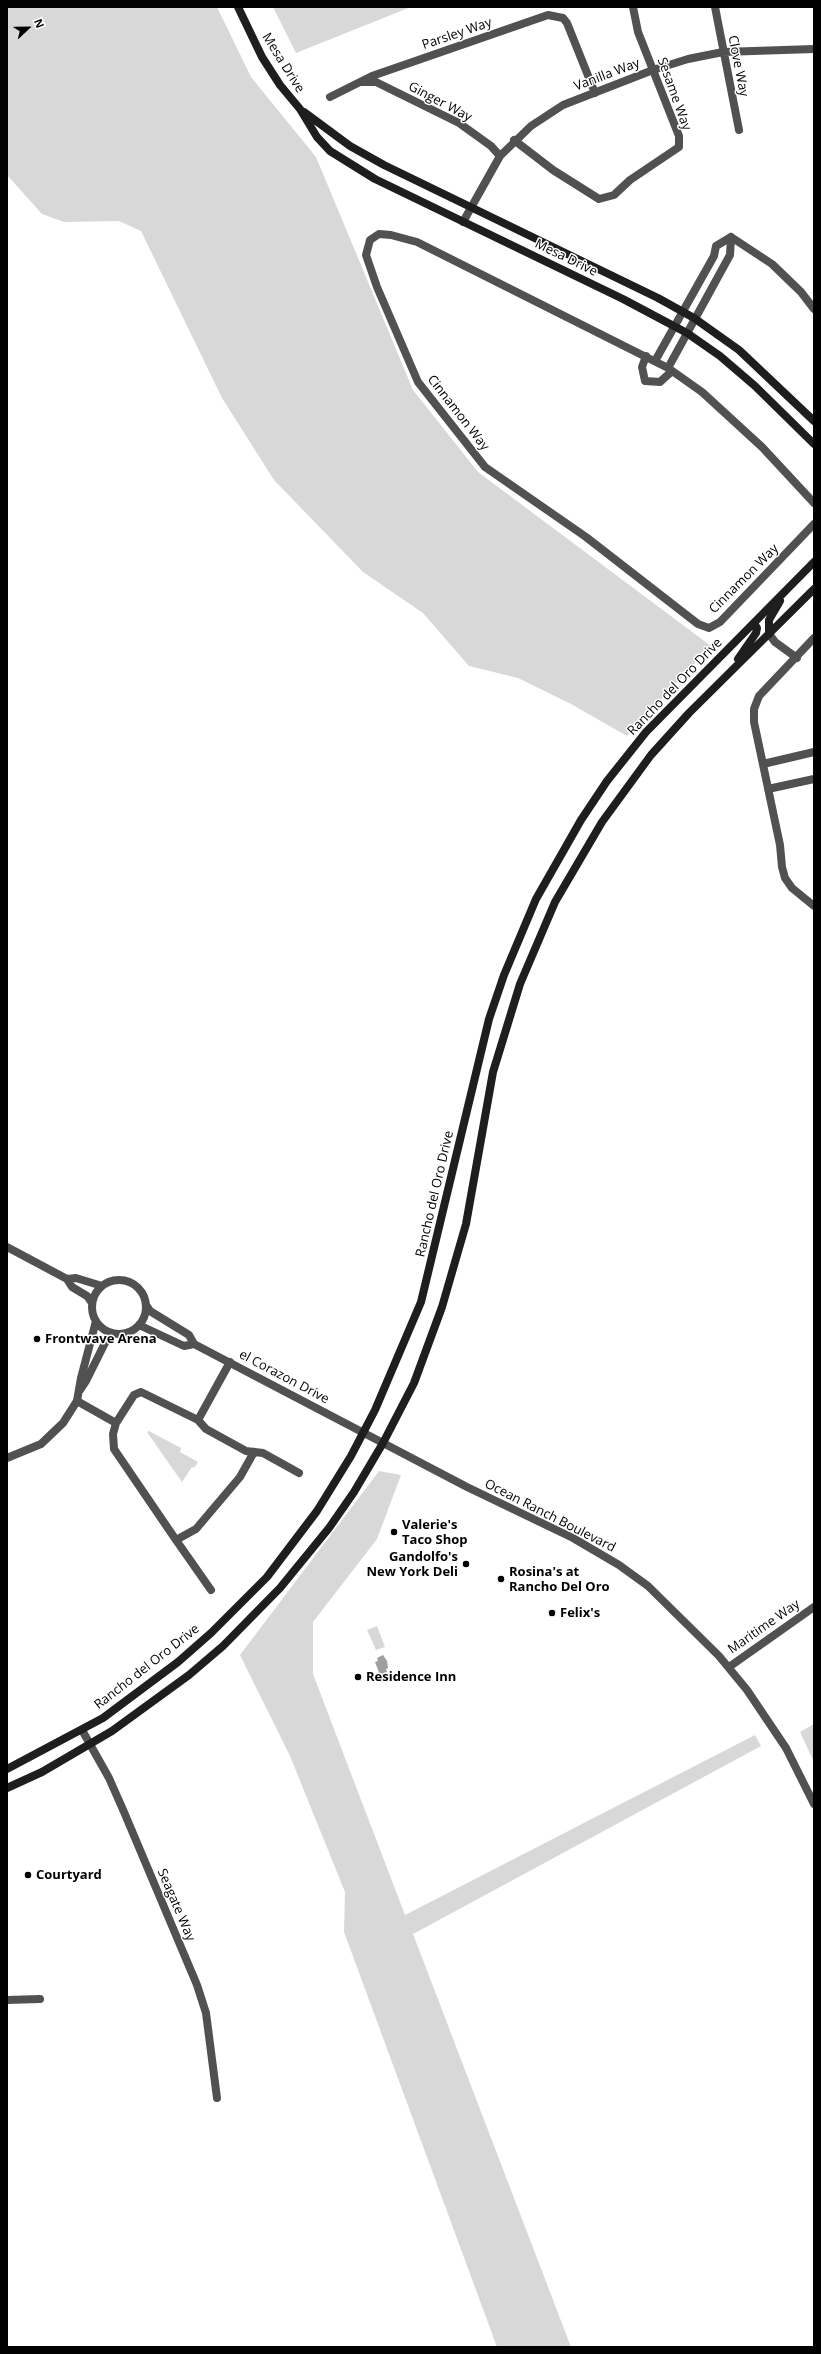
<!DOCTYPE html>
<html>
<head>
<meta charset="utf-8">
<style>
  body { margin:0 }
  #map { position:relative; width:821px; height:2354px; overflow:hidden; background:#fff; font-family:"Open Sans",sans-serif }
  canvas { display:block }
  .frame { position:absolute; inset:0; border:8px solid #000; pointer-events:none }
  .north { position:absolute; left:8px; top:8px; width:40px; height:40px; -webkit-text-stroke:3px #fff; paint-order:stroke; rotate:68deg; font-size:11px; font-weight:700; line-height:16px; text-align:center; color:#000 }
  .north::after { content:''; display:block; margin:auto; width:14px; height:18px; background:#000; clip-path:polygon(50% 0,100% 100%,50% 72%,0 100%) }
</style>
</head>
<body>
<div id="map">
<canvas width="821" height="2354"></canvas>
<div class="frame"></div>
<div class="north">N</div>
</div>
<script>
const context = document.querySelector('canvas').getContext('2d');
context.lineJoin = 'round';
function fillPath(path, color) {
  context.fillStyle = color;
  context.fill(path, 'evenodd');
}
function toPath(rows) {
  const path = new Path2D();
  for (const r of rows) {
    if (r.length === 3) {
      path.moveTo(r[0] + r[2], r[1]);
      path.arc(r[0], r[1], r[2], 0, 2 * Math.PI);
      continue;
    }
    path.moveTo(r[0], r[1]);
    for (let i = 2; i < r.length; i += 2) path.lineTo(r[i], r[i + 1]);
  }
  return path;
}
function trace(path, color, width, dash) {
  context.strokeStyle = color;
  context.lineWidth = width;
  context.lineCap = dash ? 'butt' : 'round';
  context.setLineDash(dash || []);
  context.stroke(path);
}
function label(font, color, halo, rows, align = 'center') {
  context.font = font + ' "Open Sans",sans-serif';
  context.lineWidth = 3;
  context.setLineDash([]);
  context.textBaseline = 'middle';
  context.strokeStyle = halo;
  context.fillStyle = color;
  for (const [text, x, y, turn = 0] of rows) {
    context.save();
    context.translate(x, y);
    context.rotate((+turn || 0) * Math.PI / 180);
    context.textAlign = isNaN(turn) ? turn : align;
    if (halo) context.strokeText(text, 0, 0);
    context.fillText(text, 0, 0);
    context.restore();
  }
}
fillPath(toPath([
  [7,7,217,7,251,77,316,157,413,390,478,472,711,646,627,736,571,704,518,678,469,666,423,613,363,572,274,480,222,398,141,231,119,221,64,222,42,214,7,175],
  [273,7,411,7,296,53],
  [149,1431,181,1448,180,1452,198,1462,194,1468,192,1467,182,1482,147,1432],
  [379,1471,401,1475,377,1539,313,1622,313,1674,405,1915,755,1735,761,1746,413,1934,571,2347,497,2347,344,1932,345,1892,290,1756,240,1655],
  [377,1626,385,1647,376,1650,367,1630],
  [814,1724,814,1762,800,1732]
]), '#d8d8d8');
fillPath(toPath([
  [383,1655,387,1661,388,1668,386,1669,387,1672,380,1675,375,1662,378,1661,377,1658]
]), '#9f9f9f');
trace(toPath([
  [715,7,739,130],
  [362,82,376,82,459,123,491,146,500,156],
  [330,97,372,76,548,15,563,18,567,23,595,93],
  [514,140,553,170,599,199,614,195,630,180,679,147,679,136,638,32,633,7],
  [463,222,500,156,531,126,563,105,653,70,688,59,723,52,814,49],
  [731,237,772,264,801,292,814,309],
  [646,356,642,367,645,381,660,382,672,371],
  [655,361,714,256,716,246,731,237],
  [668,368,730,255,731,237],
  [814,503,762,447,702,392,668,368,417,242,391,235,379,234,370,240,366,255,377,287,418,382,485,467,586,537,698,624,709,628,720,622,814,524],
  [769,634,775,642,797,658],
  [814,638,759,696,754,709,754,722,780,845,782,867,785,878,792,888,814,906],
  [763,764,814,752],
  [768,789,814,779],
  [77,1401,116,1423,113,1434,114,1449,176,1540,196,1529,240,1477,254,1452],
  [198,1420,206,1429,246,1451,263,1453,299,1473],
  [116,1423,134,1395,141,1392,198,1420,230,1362],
  [176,1540,211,1590],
  [729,1667,814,1607],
  [82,1730,109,1778,124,1812,197,1985,206,2013,217,2098],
  [7,2000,40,1999]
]), '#515151', 8);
trace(toPath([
  [7,1247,67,1279,72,1287,87,1296,92,1303],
  [67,1279,76,1278,102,1286],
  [119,1307,27],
  [146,1305,150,1311,189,1335,194,1344,467,1487,573,1538,619,1565,648,1586,719,1656,747,1690,786,1748,814,1804],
  [139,1325,184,1346,194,1344],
  [80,1390,86,1381,108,1337,112,1333],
  [7,1458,41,1444,63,1423,77,1401,81,1378,96,1321]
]), '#515151', 8);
trace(toPath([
  [238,7,262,57,280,85,300,109,317,137,330,151,375,179,623,299,687,333,720,356,755,386,814,444],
  [304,112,350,146,384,165,658,298,694,318,739,350,814,421],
  [769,634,769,620,780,601],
  [738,659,756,633,757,628,754,623],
  [7,1769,103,1718,178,1662,211,1633,267,1577,317,1511,351,1456,375,1410,421,1302,489,1019,504,975,536,899,581,820,607,781,646,732,814,562],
  [7,1788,42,1772,112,1731,189,1675,223,1646,280,1588,329,1528,354,1492,383,1443,414,1383,442,1307,466,1224,493,1072,520,984,555,902,602,822,651,755,689,713,814,589]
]), '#1e1e1e', 8);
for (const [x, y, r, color] of [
  [37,1339,4,"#000"],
  [394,1532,4,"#000"],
  [466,1564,4,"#000"],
  [501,1579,4,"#000"],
  [552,1613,4,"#000"],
  [358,1677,4,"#000"],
  [28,1875,4,"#000"]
]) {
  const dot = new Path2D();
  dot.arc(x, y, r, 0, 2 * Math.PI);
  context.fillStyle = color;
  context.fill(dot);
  trace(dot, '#fff', 1.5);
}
label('13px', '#000', '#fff', [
  ["Parsley Way",457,34,-19],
  ["Mesa Drive",283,63,58],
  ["Clove Way",738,66,79],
  ["Vanilla Way",607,75,-21],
  ["Sesame Way",674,94,70],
  ["Ginger Way",440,102,28],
  ["Mesa Drive",566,258,26],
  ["Cinnamon Way",458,413,52],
  ["Cinnamon Way",744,579,-45],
  ["Rancho del Oro Drive",675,687,-46],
  ["Rancho del Oro Drive",435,1194,-77],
  ["el Corazon Drive",284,1377,28],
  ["Ocean Ranch Boulevard",550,1516,27],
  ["Maritime Way",764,1627,-35],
  ["Rancho del Oro Drive",147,1667,-38],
  ["Seagate Way",176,1905,67]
]);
label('bold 13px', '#000', '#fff', [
  ["Frontwave Arena",45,1339],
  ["Valerie's",402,1525],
  ["Taco Shop",402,1540],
  ["Gandolfo's",458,1557,"right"],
  ["New York Deli",458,1572,"right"],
  ["Rosina's at",509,1572],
  ["Rancho Del Oro",509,1587],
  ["Felix's",560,1613],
  ["Residence Inn",366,1677],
  ["Courtyard",36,1875]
], 'left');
</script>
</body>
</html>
